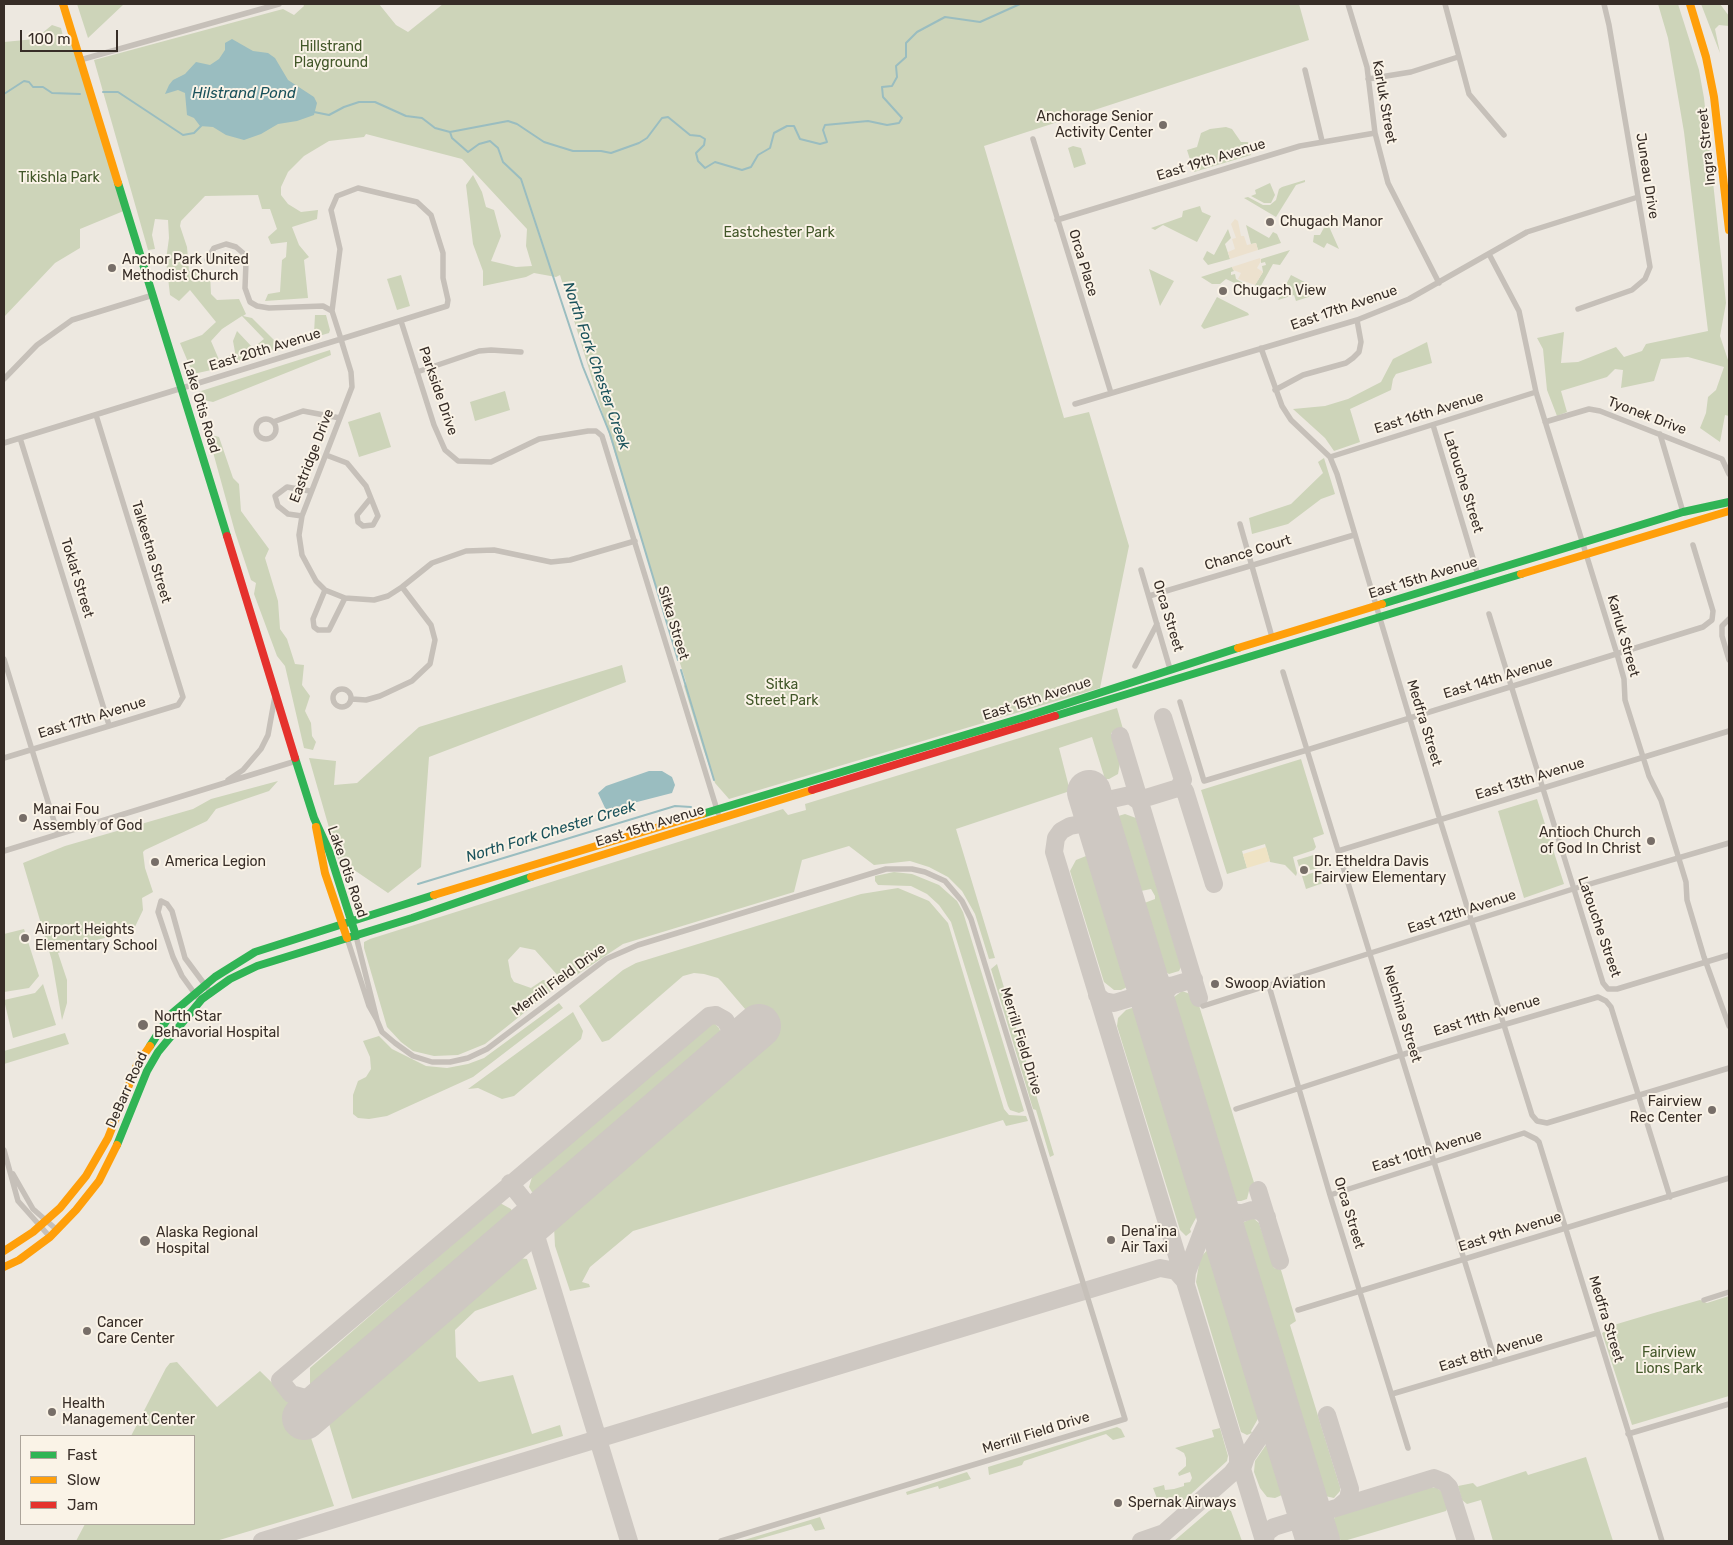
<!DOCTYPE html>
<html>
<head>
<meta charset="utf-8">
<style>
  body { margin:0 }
  #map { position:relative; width:1733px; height:1545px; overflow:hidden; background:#ede8e0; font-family:Rubik,sans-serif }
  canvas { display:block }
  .frame { position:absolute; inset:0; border:5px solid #372d27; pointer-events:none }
  .legend { position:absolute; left:20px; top:1435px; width:175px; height:90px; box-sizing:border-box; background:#faf3e7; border:1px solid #aca49a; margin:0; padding:6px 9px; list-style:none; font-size:15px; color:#372d27 }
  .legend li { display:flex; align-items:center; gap:10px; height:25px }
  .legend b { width:25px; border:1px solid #aca49a }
  .scale { position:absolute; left:20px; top:30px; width:98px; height:22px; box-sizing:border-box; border:2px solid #372d27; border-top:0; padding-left:6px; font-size:15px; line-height:18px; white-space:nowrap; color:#372d27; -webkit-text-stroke:4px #faf3e7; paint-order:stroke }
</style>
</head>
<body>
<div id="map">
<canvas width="1733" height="1545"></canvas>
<div class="frame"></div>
<ul class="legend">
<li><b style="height:6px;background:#30b455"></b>Fast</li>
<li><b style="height:6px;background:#ff9f0a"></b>Slow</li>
<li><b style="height:6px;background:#e5322d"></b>Jam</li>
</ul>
<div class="scale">100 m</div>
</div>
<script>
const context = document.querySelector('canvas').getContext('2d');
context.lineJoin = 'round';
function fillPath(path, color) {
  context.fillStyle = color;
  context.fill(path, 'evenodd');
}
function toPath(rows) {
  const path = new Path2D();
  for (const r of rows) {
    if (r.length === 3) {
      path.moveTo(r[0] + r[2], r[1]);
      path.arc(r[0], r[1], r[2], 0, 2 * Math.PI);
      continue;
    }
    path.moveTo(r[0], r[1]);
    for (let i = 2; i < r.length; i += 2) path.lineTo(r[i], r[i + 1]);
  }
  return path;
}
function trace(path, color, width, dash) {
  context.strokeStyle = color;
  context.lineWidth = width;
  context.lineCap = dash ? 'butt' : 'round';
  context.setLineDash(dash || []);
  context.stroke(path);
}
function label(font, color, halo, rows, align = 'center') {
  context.font = font + ' Rubik,sans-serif';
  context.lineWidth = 4;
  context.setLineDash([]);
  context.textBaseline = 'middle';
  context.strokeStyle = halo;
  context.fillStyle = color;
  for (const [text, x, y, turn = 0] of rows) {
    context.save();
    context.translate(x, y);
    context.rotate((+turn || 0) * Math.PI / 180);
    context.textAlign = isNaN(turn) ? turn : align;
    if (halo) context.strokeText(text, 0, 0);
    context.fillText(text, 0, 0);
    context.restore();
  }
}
fillPath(toPath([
  [77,4,124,4,88,38],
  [303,4,379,4,396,25,408,32,443,4,1299,4,1309,40,984,146,1064,418,1089,412,1129,546,1100,688,729,799,715,783,703,748,684,686,686,682,671,635,560,275,556,277,534,273,526,277,483,286,483,271,473,244,466,185,473,175,482,192,486,207,494,210,501,236,491,261,516,267,532,266,526,246,527,229,462,159,366,134,364,137,329,141,304,156,288,172,281,187,281,195,288,204,301,212,318,210,317,219,292,227,299,245,309,257,304,260,308,298,265,301,268,294,280,292,282,260,286,257,287,242,271,244,268,237,277,229,270,209,262,209,258,195,205,196,181,221,180,226,187,247,189,271,210,273,211,294,217,300,239,299,246,314,243,316,252,318,281,347,216,369,193,374,180,343,202,335,216,322,190,290,179,301,170,295,166,260,169,238,168,220,155,219,152,235,155,249,148,250,94,60,283,9,294,15,304,6],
  [242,316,264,339,253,348,237,331,233,341,235,352,220,362,211,341,222,329],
  [1658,4,1678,4,1699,70,1704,98,1726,303,1720,336,1729,363,1729,416,1725,415,1720,442,1700,428,1706,413,1708,397,1716,390,1724,367,1688,357,1661,359,1654,381,1621,388,1623,370,1615,369,1607,377,1561,391,1567,412,1557,416,1547,390,1543,349,1537,338,1564,332,1561,363,1578,362,1616,347,1624,357,1642,351,1646,344,1708,331,1684,132,1668,38],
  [1701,4,1720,4,1729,16,1729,26,1719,25,1715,29,1720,53],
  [52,25,61,28,63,36,69,35,126,210,80,229,80,248,55,263,4,317,4,42,35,39],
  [1226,127,1232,129,1241,142,1248,142,1251,155,1194,172,1187,150,1197,147,1201,133,1210,129],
  [1073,146,1081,148,1086,164,1074,168,1068,148],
  [1305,180,1305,182,1296,185,1276,217,1244,198,1248,197,1263,205,1270,205,1276,200,1279,189,1282,187],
  [1270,183,1275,195,1271,203,1264,203,1251,196,1256,194,1255,190],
  [1200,206,1202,212,1211,216,1197,242,1163,225,1155,230,1151,228,1182,217,1183,211],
  [1327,222,1339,249,1327,243,1324,248,1313,242,1314,235,1320,235],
  [1246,225,1269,238,1273,232,1277,234,1281,243,1258,250,1256,243,1251,244],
  [1228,229,1231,238,1225,244,1230,259,1208,265,1203,259,1207,251,1214,255],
  [1290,250,1280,265,1273,264,1258,291,1257,290,1255,285,1263,272,1262,266,1266,265,1265,262,1261,263,1261,259],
  [1232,267,1234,271,1231,272,1231,275,1235,274,1236,279,1245,284,1245,288,1226,279,1220,284,1212,284,1201,277],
  [1149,269,1174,281,1160,306],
  [401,275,410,306,397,310,387,279],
  [1291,275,1320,290,1322,287,1326,289,1324,292,1296,301,1294,295,1278,300],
  [1217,297,1248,313,1249,315,1204,329,1201,326],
  [315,315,326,315,330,330,329,333,319,336,314,333],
  [1427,342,1432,363,1396,374,1393,379,1391,390,1350,409,1360,442,1334,451,1325,438,1293,409,1325,406,1348,399,1381,382,1393,359],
  [330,350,331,355,213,402,199,399,198,392],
  [505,391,510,410,475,421,470,402],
  [380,412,391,447,359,457,348,422],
  [208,434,219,437,233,478,239,484,241,511,269,549,265,558,278,601,280,629,287,639,295,664,304,665,302,685,310,696,305,711,311,723,312,736,316,742,313,750,304,748,285,666,277,656,254,594,256,583,251,580,235,532],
  [1324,458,1335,494,1321,499,1288,524,1252,534,1249,518,1291,504,1323,473,1318,462],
  [622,665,626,682,429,757,421,867,388,893,338,859,309,758,336,761,334,785,357,783,419,727],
  [1117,708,1123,729,1111,733,1120,763,1118,774,1109,779,1105,779,1092,737,1059,748,1070,791,956,829,995,958,989,959,975,914,962,891,948,877,929,867,910,861,874,865,849,846,802,860,794,892,623,944,569,980,560,978,535,950,520,947,508,960,511,977,514,982,531,988,543,980,548,981,554,989,485,1044,458,1055,434,1056,413,1051,401,1042,387,1027,364,948,364,942,370,939,783,809,788,815,806,810,805,804],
  [1301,759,1324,834,1313,838,1316,847,1314,850,1293,857,1297,873,1296,876,1285,865,1270,862,1265,844,1242,851,1247,868,1227,874,1201,790],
  [278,781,269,791,216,809,207,821,145,850,143,852,145,868,153,892,142,898,143,910,133,931,85,943,58,953,67,980,67,1003,62,1020,52,961,23,863,65,846,193,809,211,799],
  [1537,799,1564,884,1524,898,1498,811],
  [1125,814,1136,818,1181,967,1179,971,1169,974,1158,967,1139,905,1155,899,1155,896,1151,889,1136,892,1115,821,1115,817],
  [1317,854,1321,867,1301,873,1297,860],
  [1086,856,1094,860,1097,866,1132,977,1129,986,1121,990,1114,990,1104,982,1070,871,1076,860],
  [1322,870,1326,882,1306,889,1302,876],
  [894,872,912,874,939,885,957,901,963,912,1024,1111,1019,1113,1010,1110,1008,1106,951,922,939,905,927,894,911,886,878,885,875,881,875,876],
  [898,888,929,901,948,923,1004,1109,1009,1115,1026,1116,1028,1121,1006,1126,1003,1120,633,1231,590,1267,582,1282,589,1284,590,1287,570,1291,555,1246,554,1227,561,1217,769,1037,722,982,718,978,704,974,694,973,683,976,609,1040,602,1042,579,1006,623,970,636,963,861,894],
  [24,929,39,976,29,988,4,992,4,934],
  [997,964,1054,1155,1050,1157,1036,1110,1033,1109,991,969],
  [43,984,56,1025,13,1038,4,1000,35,993],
  [1182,991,1193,995,1195,1000,1197,999,1256,1189,1249,1191,1247,1199,1241,1201,1232,1201,1228,1192,1171,1009,1174,997],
  [559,1003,563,1008,473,1077,387,1116,369,1119,358,1118,353,1114,353,1095,358,1081,366,1077,371,1069,370,1057,363,1041,379,1036,392,1049,426,1066,447,1068,468,1064,484,1058],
  [1132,1008,1142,1012,1144,1017,1197,1193,1197,1216,1190,1229,1191,1232,1186,1236,1180,1230,1117,1026,1118,1018,1126,1010],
  [573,1012,583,1031,581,1039,514,1096,502,1099,478,1088,468,1089],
  [707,1024,715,1024,719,1028,721,1033,718,1040,545,1194,539,1196,532,1192,529,1187,532,1177],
  [65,1033,69,1044,4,1064,4,1051],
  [500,1203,511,1209,514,1216,511,1224,329,1380,316,1386,310,1385,310,1368],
  [1253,1218,1259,1223,1274,1268,1281,1270,1296,1321,1290,1325,1340,1487,1340,1491,1334,1498,1325,1496,1317,1484,1239,1231,1242,1223],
  [1211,1246,1217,1254,1260,1405,1259,1417,1251,1431,1252,1433,1247,1435,1241,1432,1196,1282,1200,1258],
  [510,1257,527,1259,537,1289,475,1311,455,1330,456,1357,479,1382,513,1375,532,1434,560,1425,563,1436,352,1499,327,1417],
  [1729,1296,1729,1396,1632,1425,1602,1333,1617,1324,1654,1313,1700,1300,1707,1303],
  [177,1362,217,1407,260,1371,299,1409,306,1423,334,1506,216,1541,76,1541,85,1524,194,1524,194,1436,131,1436,166,1368,170,1363],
  [1117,1427,1121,1429,1125,1437,1113,1440,1106,1434,1024,1461,1022,1465,989,1475,988,1467],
  [1220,1428,1228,1456,1227,1461,1179,1505,1171,1508,1164,1507,1158,1501,1153,1488,1164,1485,1165,1490,1174,1489,1184,1486,1184,1483,1190,1482,1192,1478,1190,1472,1179,1476,1178,1473,1186,1466,1186,1458,1184,1453,1175,1448,1214,1437,1212,1430],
  [1268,1442,1271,1442,1285,1485,1282,1495,1275,1498,1267,1497,1260,1488,1254,1472,1255,1461],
  [1586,1457,1613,1541,1493,1541,1481,1500,1467,1504,1462,1500,1458,1486,1473,1483,1477,1487,1526,1471,1528,1475],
  [967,1472,971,1479,939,1489,938,1486,907,1495,906,1492],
  [1427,1487,1437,1488,1442,1492,1448,1507,1446,1511,1344,1541,1335,1538,1332,1530,1333,1520,1336,1516],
  [1220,1505,1231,1511,1242,1541,1174,1541,1209,1511],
  [820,1517,825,1529,815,1531,811,1524,752,1541,741,1541]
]), '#cdd4b9');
fillPath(toPath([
  [1266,847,1270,861,1247,868,1243,854]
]), '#efe3c4');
fillPath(toPath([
  [1235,219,1238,221,1241,236,1244,236,1247,245,1256,243,1258,250,1230,259,1228,252,1235,249,1232,239,1236,238,1231,224],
  [1260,258,1261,261,1257,268,1263,272,1255,285,1238,279,1241,273,1233,270,1232,267]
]), '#ece1ce');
fillPath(toPath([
  [232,39,253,51,268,53,275,58,288,80,314,97,317,103,314,115,297,121,278,124,261,134,244,140,226,135,213,127,200,126,194,118,187,115,185,93,178,90,165,94,169,85,173,80,185,74,196,62,210,65,219,59,225,50,225,43],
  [649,771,662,771,672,777,675,785,672,793,606,810,598,793,606,786]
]), '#9abdc0');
trace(toPath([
  [103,92,118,92,183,135,194,133,203,124],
  [4,94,24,81,29,82,33,87,43,87,52,93,80,94],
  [314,112,329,115,344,107,359,102,375,102,406,116,422,118,435,128,450,132,508,121,517,124,544,142,573,151,601,151,611,153,639,143,647,138,662,118,668,117,690,135,700,136,705,139,704,145,696,153,698,161,705,168,715,162,742,170,751,167,758,155,770,148,774,133,787,126,794,126,800,139,820,144,827,142,823,130,825,125,868,121,887,125,899,123,902,118,883,97,882,87,892,86,897,77,896,66,906,57,906,43,917,32,945,17,980,22,1020,4],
  [450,132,452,138,468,152,479,144,490,141,498,148,503,162,521,179,583,367,610,434,678,660],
  [681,670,714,780],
  [418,884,675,806,691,807]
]), '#9abdc0', 2);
trace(toPath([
  [1163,717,1183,780,1178,788],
  [1120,736,1199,998],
  [1139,800,1178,788,1185,791,1214,884],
  [1099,824,1100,811,1112,799,1130,795,1140,802],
  [1103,835,1089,825,1081,824,1070,826,1061,831,1056,838,1054,852,1264,1541],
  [1142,964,1152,981,1160,985,1171,986],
  [1097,995,1104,1001,1114,1003,1194,979],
  [1158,1015,1160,998,1171,986],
  [510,1183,526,1203,629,1541],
  [1211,1188,1222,1208,1229,1212,1240,1213],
  [1258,1190,1280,1261],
  [1228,1248,1227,1228,1233,1218,1240,1213],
  [1186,1282,1187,1272,1205,1225,1252,1210,1260,1211,1267,1217],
  [346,1383,324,1394,305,1398,291,1394,280,1380,709,1016,716,1015,725,1020,731,1030,732,1037,729,1045,712,1067],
  [1327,1415,1350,1489,1348,1499,1340,1506],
  [1242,1469,1246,1457,1274,1416,1275,1401],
  [262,1541,1160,1268,1176,1271,1184,1280],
  [1141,1541,1164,1533,1232,1473,1238,1465,1238,1457],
  [1265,1541,1266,1533,1274,1527,1434,1478,1444,1482,1449,1487,1466,1541]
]), '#cec8c2', 18);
trace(toPath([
  [1089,792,1318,1541],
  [304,1418,759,1026]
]), '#cec8c2', 44);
trace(toPath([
  [1348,4,1367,67,1375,133,1388,183,1439,283],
  [1445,4,1469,94,1504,135],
  [80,60,279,4],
  [1305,70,1322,141],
  [1368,79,1411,72,1458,57],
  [1033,139,1111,393],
  [1057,220,1300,146,1375,133],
  [1489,254,1519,311,1536,392,1617,654,1624,679,1625,700,1649,776,1661,800,1686,882,1687,900,1704,957,1729,1026],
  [207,260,214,248,226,244,236,247,243,253,246,262,245,288,250,302,257,306,269,308,323,306,332,311],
  [1578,309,1632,290,1645,279,1650,267,1609,25,1604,4],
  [401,321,434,425,445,450,458,461,491,462,539,439,588,431,596,431,602,436,718,813],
  [1261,348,1282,406,1291,420,1330,457,1337,474,1440,820,1532,1115,1537,1121,1547,1123,1729,1068],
  [417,372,479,351,491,350,521,352],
  [4,379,37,345,72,320,153,295],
  [1275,390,1303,375,1346,363,1353,358,1359,352,1361,342,1357,320],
  [1075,404,1357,320,1409,299,1527,232,1638,197],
  [266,429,10],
  [273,422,303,411,340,418],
  [1545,422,1589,409,1600,411,1722,459,1729,474],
  [1433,425,1478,575],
  [1660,434,1683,512],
  [20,438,109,725],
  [4,443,341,339,447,306,448,300,443,278,443,253,431,215,417,202,358,188,337,196,331,210,340,249,332,311,341,339,343,346,351,372,352,387,302,516,299,535,302,555,316,581,325,590,345,598,374,600,388,596,402,587,432,563,466,551,494,550,551,562,570,560,635,541],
  [326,455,347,463,366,486,378,516,373,525,363,526,358,522,357,515,370,499],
  [1330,457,1536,392],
  [302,516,288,514,278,506,275,496,287,487,310,491],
  [1240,524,1272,637],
  [1141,570,1170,669],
  [325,590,313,619,314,627,318,630,329,630,345,598],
  [1149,596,1354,535],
  [1489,614,1603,983,1608,989,1617,989,1729,955],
  [1729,619,1722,626,1722,636,1729,660],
  [4,659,58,834],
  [1135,666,1157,624],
  [1283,672,1496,1363],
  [342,698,9],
  [352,699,366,700,380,696,412,681,430,664,435,640,431,625,402,587],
  [1180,702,1204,781,1307,750,1703,627,1712,620,1713,611,1693,545],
  [4,758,178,705,183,697,96,415],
  [228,780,243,770,261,749,268,735,275,696],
  [4,851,296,761],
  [1338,851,1729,731],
  [347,938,369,1006,377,1020,356,936],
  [1269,986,1330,1195,1408,1448],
  [200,1001,182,976,173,957,158,912,161,901,167,904,172,911,185,958,211,993],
  [1203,1006,1573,889,1729,843],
  [377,1020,382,1032,395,1043,413,1056,432,1062,450,1062,468,1058,487,1049,606,959,638,945,886,869,912,869,925,872,945,881,962,901,971,919,1125,1419,721,1541],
  [1236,1109,1401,1055,1598,997,1606,1001,1611,1007,1670,1197],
  [4,1150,18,1201,50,1237],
  [13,1174,33,1209,57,1230],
  [1330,1195,1524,1133,1536,1139,1539,1142,1662,1541],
  [1704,1300,1729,1292],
  [1298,1310,1729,1178],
  [1392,1394,1597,1333],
  [1628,1434,1729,1404]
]), '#c6c0b9', 5.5);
trace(toPath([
  [118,183,227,536],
  [1382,604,1683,512,1729,502],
  [1055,716,1521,574],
  [295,758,314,818,329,851,356,936],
  [702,814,1025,717,1238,648],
  [150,1046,170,1015,215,977,255,952,434,895],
  [117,1145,147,1071,158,1052,202,999,230,979,257,966,412,918,531,877]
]), '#30b455', 8);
trace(toPath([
  [63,4,118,183],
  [1690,4,1706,57,1714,97,1729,230],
  [1521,574,1729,511],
  [1238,648,1382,604],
  [316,827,325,873,347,938],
  [531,877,812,790],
  [434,895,702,814],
  [4,1251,33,1232,60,1208,86,1176,108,1138,137,1065,150,1046],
  [4,1267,19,1260,50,1237,76,1210,99,1181,117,1145]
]), '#ff9f0a', 8);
trace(toPath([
  [227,536,295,758],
  [812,790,1055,716]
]), '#e5322d', 8);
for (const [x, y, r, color] of [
  [1163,125,5,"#776e68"],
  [1270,222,5,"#776e68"],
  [112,268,5,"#776e68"],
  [1223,291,5,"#776e68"],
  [23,818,5,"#776e68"],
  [1651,841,5,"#776e68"],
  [155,862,5,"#776e68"],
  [1304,870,5,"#776e68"],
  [25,938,5,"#776e68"],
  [1215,984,5,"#776e68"],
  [143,1025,6,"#776e68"],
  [1712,1110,5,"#776e68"],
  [1111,1240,5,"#776e68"],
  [145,1241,6,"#776e68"],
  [87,1331,5,"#776e68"],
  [52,1412,5,"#776e68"],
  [1118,1503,5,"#776e68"]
]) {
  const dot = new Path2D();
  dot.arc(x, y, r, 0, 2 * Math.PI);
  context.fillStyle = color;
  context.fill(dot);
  trace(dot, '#faf3e7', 2);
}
label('14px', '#425729', '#faf3e7', [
  ["Hillstrand",331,47],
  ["Playground",331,63],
  ["Tikishla Park",59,178],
  ["Eastchester Park",779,233],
  ["Sitka",782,685],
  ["Street Park",782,701],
  ["Fairview",1669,1353],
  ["Lions Park",1669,1369]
]);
label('14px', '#372d27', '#faf3e7', [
  ["Karluk Street",1384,102,80],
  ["Ingra Street",1707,147,-96],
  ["East 19th Avenue",1211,160,-17],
  ["Juneau Drive",1647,176,81],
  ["Orca Place",1083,263,73],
  ["East 17th Avenue",1344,308,-19],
  ["East 20th Avenue",265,350,-17],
  ["Parkside Drive",438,391,71],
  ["Lake Otis Road",201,407,73],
  ["East 16th Avenue",1429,413,-17],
  ["Tyonek Drive",1647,416,21],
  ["Eastridge Drive",312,456,-69],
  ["Latouche Street",1463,482,73],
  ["Talkeetna Street",151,552,73],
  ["Chance Court",1248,553,-17],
  ["Toklat Street",77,578,73],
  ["East 15th Avenue",1423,578,-17],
  ["Orca Street",1168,616,73],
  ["Sitka Street",673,623,73],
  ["Karluk Street",1623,636,74],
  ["East 14th Avenue",1498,678,-17],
  ["East 15th Avenue",1037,699,-18],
  ["East 17th Avenue",92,718,-17],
  ["Medfra Street",1424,723,73],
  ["East 13th Avenue",1530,779,-17],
  ["East 15th Avenue",650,826,-17],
  ["Lake Otis Road",347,872,71],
  ["East 12th Avenue",1462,912,-18],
  ["Latouche Street",1599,927,71],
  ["Merrill Field Drive",559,980,-36],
  ["Nelchina Street",1402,1014,73],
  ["East 11th Avenue",1487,1016,-17],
  ["Merrill Field Drive",1021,1041,73],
  ["DeBarr Road",127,1090,-66],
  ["East 10th Avenue",1427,1151,-17],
  ["Orca Street",1349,1213,73],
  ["East 9th Avenue",1510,1232,-17],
  ["Medfra Street",1606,1319,73],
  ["East 8th Avenue",1491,1352,-17],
  ["Merrill Field Drive",1036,1433,-17]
]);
label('14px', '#372d27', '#faf3e7', [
  ["Anchorage Senior",1153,117,"right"],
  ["Activity Center",1153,133,"right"],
  ["Chugach Manor",1280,222],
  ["Anchor Park United",122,260],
  ["Methodist Church",122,276],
  ["Chugach View",1233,291],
  ["Manai Fou",33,810],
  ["Assembly of God",33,826],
  ["Antioch Church",1641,833,"right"],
  ["of God In Christ",1641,849,"right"],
  ["America Legion",165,862],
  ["Dr. Etheldra Davis",1314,862],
  ["Fairview Elementary",1314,878],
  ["Airport Heights",35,930],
  ["Elementary School",35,946],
  ["Swoop Aviation",1225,984],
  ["North Star",154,1017],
  ["Behavorial Hospital",154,1033],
  ["Fairview",1702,1102,"right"],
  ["Rec Center",1702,1118,"right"],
  ["Dena'ina",1121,1232],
  ["Air Taxi",1121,1248],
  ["Alaska Regional",156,1233],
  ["Hospital",156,1249],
  ["Cancer",97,1323],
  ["Care Center",97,1339],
  ["Health",62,1404],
  ["Management Center",62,1420],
  ["Spernak Airways",1128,1503]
], 'left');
label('italic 15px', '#1a525b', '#faf3e7', [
  ["Hilstrand Pond",244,94],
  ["North Fork Chester Creek",596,366,71],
  ["North Fork Chester Creek",551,832,-17]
]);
</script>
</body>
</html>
